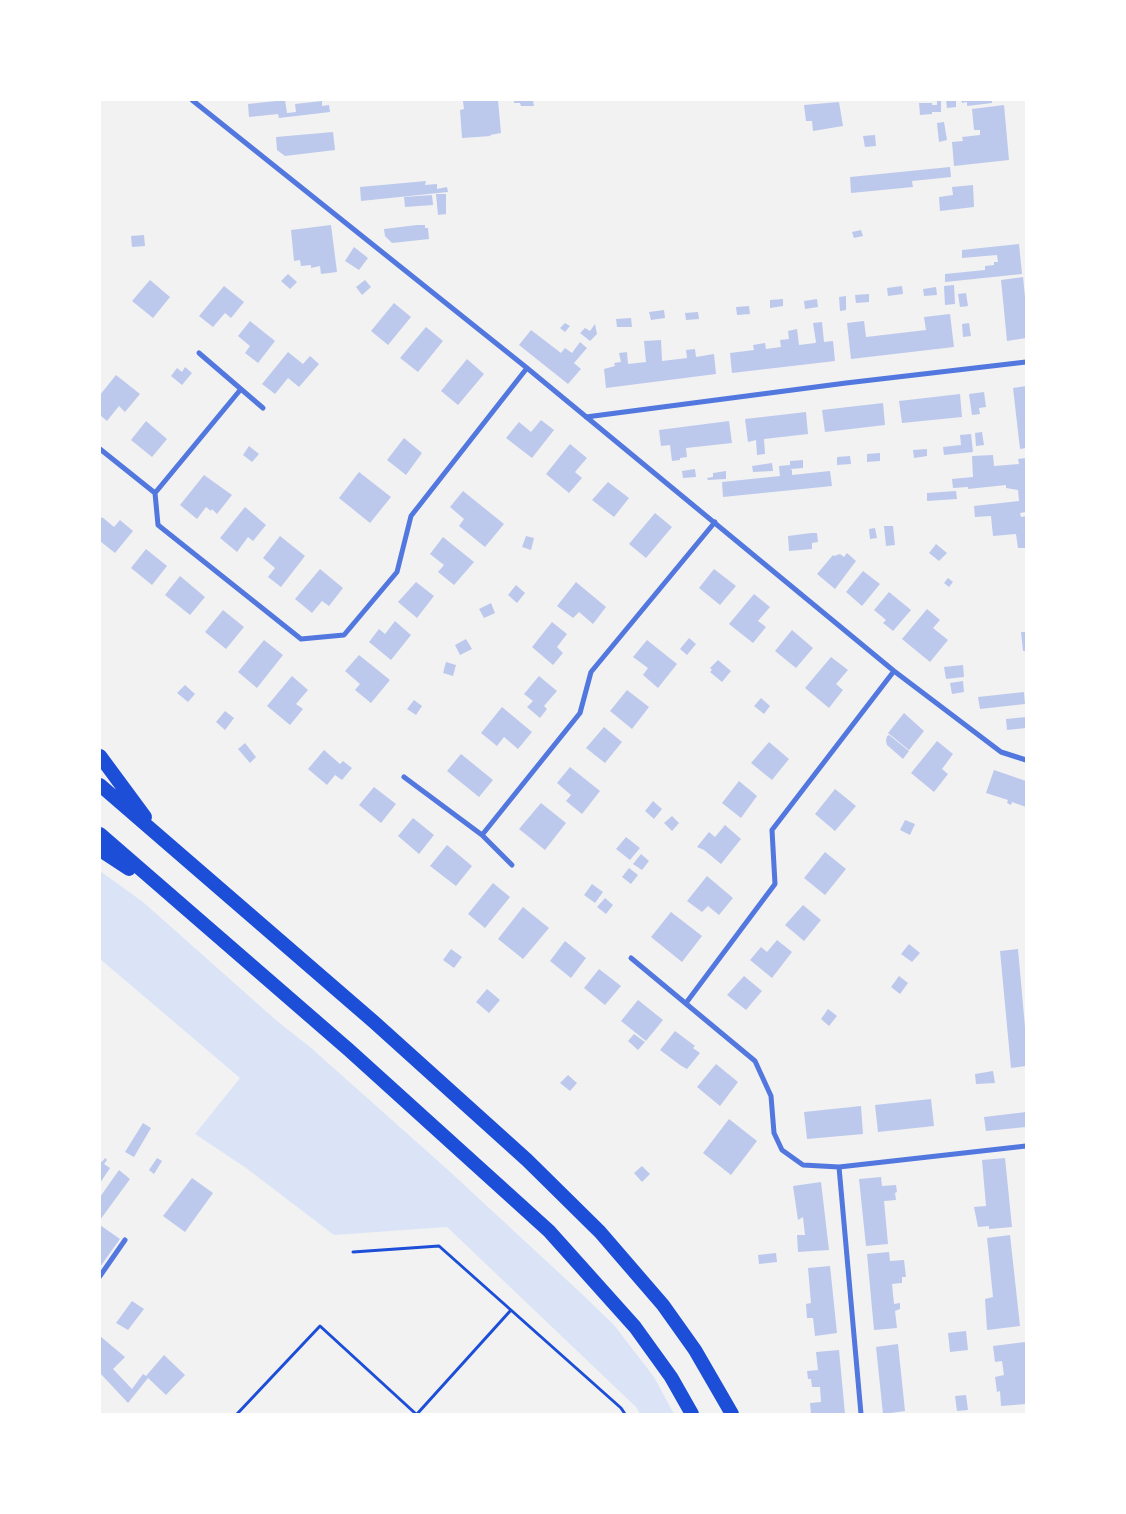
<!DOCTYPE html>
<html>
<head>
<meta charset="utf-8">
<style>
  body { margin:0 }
  #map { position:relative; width:1126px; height:1514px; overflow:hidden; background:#f2f2f2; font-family:Raleway,sans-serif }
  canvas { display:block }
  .frame { position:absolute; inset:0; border:101px solid #fff; pointer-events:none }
</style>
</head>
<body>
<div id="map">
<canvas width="1126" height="1514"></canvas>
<div class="frame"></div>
</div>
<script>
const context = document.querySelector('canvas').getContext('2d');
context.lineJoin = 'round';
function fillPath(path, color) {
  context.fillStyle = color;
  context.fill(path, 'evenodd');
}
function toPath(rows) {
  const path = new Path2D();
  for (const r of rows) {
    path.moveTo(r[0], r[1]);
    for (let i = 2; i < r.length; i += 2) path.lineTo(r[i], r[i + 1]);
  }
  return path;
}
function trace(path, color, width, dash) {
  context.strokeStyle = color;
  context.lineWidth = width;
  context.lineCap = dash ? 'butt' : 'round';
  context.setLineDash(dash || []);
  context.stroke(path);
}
fillPath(toPath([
  [100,871,143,902,277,1021,310,1047,447,1169,583,1295,614,1325,654,1377,674,1414,640,1414,637,1408,447,1227,334,1235,246,1168,195,1134,240,1078,100,959]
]), '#dbe4f7');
fillPath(toPath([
  [285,100,287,113,296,112,295,104,322,101,322,106,329,105,330,112,279,118,278,114,249,117,248,104],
  [479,100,498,100,501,133,490,135,491,136,462,138,460,110,464,109,463,101],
  [514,100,533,100,534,106,521,106,520,103,514,103],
  [937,100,941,100,941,112,932,112,932,114,920,115,919,103,932,103,932,105,937,105],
  [946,100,956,100,956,107,947,108],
  [961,100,992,100,992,103,967,106,967,102,962,103],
  [839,102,843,126,813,131,812,121,806,121,804,105],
  [1004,105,1009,160,954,166,952,142,963,141,962,137,980,135,980,130,974,130,972,109],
  [944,122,947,140,939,142,937,123],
  [333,132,335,150,285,156,277,150,276,137],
  [875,135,876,146,865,147,863,136],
  [950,167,951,177,912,181,913,187,851,193,850,177],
  [426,181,425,185,437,184,437,189,447,187,448,192,361,201,360,187],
  [973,185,974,207,940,211,939,197,953,195,952,187],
  [436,194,446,194,446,214,438,215],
  [432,195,433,205,405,207,404,197],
  [331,225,337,272,321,274,320,266,311,268,311,265,301,266,300,260,294,261,291,230],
  [417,225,425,225,425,228,428,228,429,239,392,243,385,236,384,229],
  [861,230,863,236,854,238,852,232],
  [144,235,145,246,132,247,131,236],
  [1019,244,1022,274,945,282,945,274,985,270,985,266,994,265,994,262,998,262,997,255,962,258,962,250],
  [354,247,368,258,359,270,345,261],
  [288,274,297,282,290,289,281,281],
  [1023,277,1026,306,1026,338,1007,341,1001,280],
  [150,280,170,297,153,318,132,301],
  [365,280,371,287,362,295,356,287],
  [954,285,955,304,945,305,944,286],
  [224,286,244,302,231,318,225,313,213,327,199,316],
  [902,286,903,294,888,296,887,288],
  [936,287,937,295,924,296,923,289],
  [966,293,968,306,960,307,958,294],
  [869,294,869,302,856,303,855,295],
  [846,296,846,310,840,311,839,297],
  [783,299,783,306,770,308,770,300],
  [817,299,818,307,805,309,804,301],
  [394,303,411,317,388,345,371,331],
  [749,306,750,314,737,315,736,307],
  [664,310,665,318,651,320,649,312],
  [698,312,699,319,686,320,685,313],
  [950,314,954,347,851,359,847,323,864,321,866,337,926,330,924,317],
  [631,318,632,327,617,327,616,319],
  [250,321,275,341,258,363,245,353,250,346,238,336],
  [822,322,824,342,833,341,835,361,732,373,730,353,754,350,753,345,765,343,766,349,781,347,780,340,789,339,788,331,797,329,799,345,815,343,816,342,813,323],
  [565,323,570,326,565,332,560,328],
  [969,323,971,336,963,337,962,324],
  [595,324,597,334,590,341,580,333,585,328,590,331],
  [426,327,443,341,418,372,400,358],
  [531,330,561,353,565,348,572,353,580,342,587,348,574,363,581,369,568,384,519,345],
  [661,340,662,361,687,358,686,350,695,349,696,357,714,354,716,374,606,388,604,369,615,366,614,363,621,362,619,353,627,352,628,364,646,362,644,341],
  [288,352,303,364,310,356,319,364,299,387,288,378,275,394,262,384],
  [467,359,484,374,458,405,441,391],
  [185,367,192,373,182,385,171,376,177,368,182,372],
  [116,375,140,394,125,412,119,406,107,421,100,415,100,395],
  [1026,386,1026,448,1020,449,1013,388],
  [984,392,986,407,979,408,980,414,972,415,969,394],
  [960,394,962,417,902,423,899,401],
  [883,403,885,425,825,432,822,410],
  [806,412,808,434,764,439,765,454,757,455,756,440,748,442,745,419],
  [541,420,554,430,532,458,506,438,519,422,531,432],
  [146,421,167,439,152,457,131,440],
  [729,421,732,443,686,448,687,457,680,458,680,460,672,461,670,445,661,446,659,430],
  [982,432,984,445,976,446,975,433],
  [971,434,973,452,944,455,943,447,961,445,960,435],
  [404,438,422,453,406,475,387,460],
  [570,444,587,458,575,472,582,478,569,493,546,474],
  [249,446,259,454,252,462,243,455],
  [927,449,927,456,914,458,913,450],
  [880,453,880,461,867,462,867,454],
  [993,455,994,466,1019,464,1018,459,1026,458,1026,512,1020,513,1021,517,1026,516,1026,548,1018,548,1016,534,993,536,991,516,975,517,974,506,1019,501,1018,490,1006,488,1006,485,968,489,968,487,953,488,952,479,973,477,972,456],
  [850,456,851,464,837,465,837,457],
  [803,460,803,468,790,469,792,470,792,475,830,471,832,486,723,497,722,482,780,476,779,466,790,465,790,461],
  [772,463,773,471,753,472,752,466],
  [695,469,696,477,683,478,682,471],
  [726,471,726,479,708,480,707,478,713,477,713,473],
  [359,472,391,497,370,523,339,498],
  [204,475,232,495,217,514,212,509,211,511,206,507,197,519,180,505],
  [608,482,629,498,614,517,592,500],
  [463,491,504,524,485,547,459,526,464,519,450,507],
  [956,491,957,499,927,501,927,493],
  [245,507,266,525,253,541,248,537,237,552,220,538],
  [655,513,672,527,646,558,629,544],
  [102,517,114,527,120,520,133,531,115,553,100,541,100,520],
  [884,526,893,526,895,545,886,546],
  [875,528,877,538,870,539,869,529],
  [811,533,817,533,818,542,812,543,812,549,789,551,788,536],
  [280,536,305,556,281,587,268,577,275,568,263,558],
  [526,536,534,538,531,550,522,547],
  [443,537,474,562,454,585,438,572,444,565,430,554],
  [936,544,947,553,939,561,929,553],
  [146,549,167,566,152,585,131,568],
  [847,553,856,561,835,589,817,574,833,555,834,556,840,554,844,557],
  [320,569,343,588,329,606,322,601,312,613,295,599],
  [714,569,736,586,720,605,699,588],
  [863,571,880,584,862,606,846,592],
  [180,576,205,597,190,615,165,595],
  [948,578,953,582,949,587,944,583],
  [416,582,434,596,417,618,398,602],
  [576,582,606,607,593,624,579,612,573,618,557,606],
  [516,585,525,593,517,603,508,595],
  [889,592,911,610,893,631,883,623,886,620,874,610],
  [754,594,770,607,758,621,766,627,753,643,729,624],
  [491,603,495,613,484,618,479,609],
  [927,609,940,620,933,628,948,640,930,662,902,639],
  [223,610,244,627,226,649,205,632],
  [395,621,411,635,391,660,369,642,379,629,385,634],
  [552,622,567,634,557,647,563,653,553,665,532,647],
  [792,630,813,648,796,668,775,651],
  [1021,632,1026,632,1026,651,1023,651],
  [689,638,696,644,687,655,680,649],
  [466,639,472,649,460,655,455,645],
  [264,640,283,655,257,688,238,672],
  [647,640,677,664,658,688,643,675,648,668,633,657],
  [359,655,390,680,371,703,355,690,360,684,345,671],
  [831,657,848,670,836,684,843,690,829,708,805,688],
  [718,660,731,671,722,682,710,672,712,670,710,668],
  [446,662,456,665,453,676,443,673],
  [963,665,964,677,946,679,944,667],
  [292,676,308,690,296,704,303,709,290,725,267,706],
  [539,676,557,691,544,706,547,709,540,718,527,707,533,701,524,694],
  [963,681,964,692,952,694,950,683],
  [185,685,195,694,188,702,177,693],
  [627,690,649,707,632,729,610,711],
  [1024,692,1025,704,980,709,978,697],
  [761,698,770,706,764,714,754,706],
  [414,700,422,706,416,715,407,709],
  [502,707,532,732,518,749,504,737,497,746,481,733],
  [225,711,234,718,225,730,216,722],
  [904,713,924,731,909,750,888,733],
  [1026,717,1026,728,1007,730,1006,719],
  [604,727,622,742,605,763,586,748],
  [889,735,909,751,903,759,887,745,886,741,887,736],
  [937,741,953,754,942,769,948,774,934,792,911,773],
  [769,742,789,759,772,780,751,763],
  [245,743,256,757,250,763,238,749],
  [324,750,340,764,343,761,352,768,342,780,335,775,327,785,308,769],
  [461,754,493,780,479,797,447,771],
  [570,767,600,791,582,814,566,801,571,795,557,783],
  [994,770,1026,781,1026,807,1012,802,1011,805,1007,803,1008,800,986,793],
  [739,781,757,796,741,818,722,803],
  [374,787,396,804,381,823,359,805],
  [835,789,856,806,835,831,815,814],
  [653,801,662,809,654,819,645,811],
  [541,803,566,823,545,850,519,829],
  [672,816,679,823,672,831,664,823],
  [413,818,434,835,419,854,398,836],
  [905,820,915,824,910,835,900,830],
  [725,825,741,839,721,864,704,850,697,847,709,832,715,837],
  [626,837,640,848,630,860,616,849],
  [447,845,472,866,456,886,430,866],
  [825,852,846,869,825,895,804,878],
  [641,854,649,861,642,870,633,864],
  [629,868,638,875,631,884,622,877],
  [707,876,733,898,719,915,708,906,702,912,687,901],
  [493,883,510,897,485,928,468,914],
  [592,884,603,892,595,903,584,895],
  [605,898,613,905,606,914,597,907],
  [803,905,821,920,804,941,785,925],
  [523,907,549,928,523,959,498,939],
  [671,912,702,936,682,962,651,937],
  [777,940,792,952,772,978,750,960,761,947,767,952],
  [565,941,586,958,571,978,550,961],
  [909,944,920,953,912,962,901,954],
  [451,949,462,957,454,968,443,960],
  [1018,949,1026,1038,1026,1066,1011,1068,1000,951],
  [599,969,621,986,605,1005,584,988],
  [744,976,762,991,746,1010,727,995],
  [899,976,908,983,900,994,891,987],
  [487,989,500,1000,489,1013,476,1002],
  [638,1000,663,1020,646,1041,621,1021],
  [828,1009,837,1016,829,1026,821,1019],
  [675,1031,695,1046,693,1048,700,1053,687,1069,680,1065,660,1050],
  [634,1034,645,1042,638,1050,628,1041],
  [716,1064,738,1082,720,1106,697,1087],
  [993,1071,995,1083,976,1084,975,1074],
  [568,1075,577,1083,570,1091,560,1083],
  [931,1099,934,1126,878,1132,875,1105],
  [861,1106,863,1134,807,1139,804,1112],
  [1026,1112,1026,1127,986,1131,984,1117],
  [729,1119,757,1141,731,1175,703,1153],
  [143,1123,151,1128,134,1157,125,1152],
  [105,1158,107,1160,104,1164,110,1168,100,1183,100,1161,102,1162],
  [157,1158,162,1161,154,1174,149,1170],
  [1005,1158,1012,1227,989,1229,989,1226,978,1227,974,1207,986,1206,982,1160],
  [642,1166,650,1174,642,1182,634,1173],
  [119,1170,130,1179,100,1220,100,1197],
  [881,1177,882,1186,896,1185,897,1192,895,1193,896,1200,884,1201,888,1244,866,1246,859,1179],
  [192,1178,213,1193,185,1232,163,1216],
  [821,1182,829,1250,798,1252,797,1235,805,1235,803,1217,798,1220,793,1186],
  [100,1225,120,1239,100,1267],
  [1010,1235,1020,1326,987,1330,985,1299,993,1297,987,1238],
  [889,1252,890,1261,904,1260,906,1277,902,1277,902,1283,892,1284,894,1304,900,1303,900,1309,895,1311,897,1328,874,1330,867,1254],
  [776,1253,777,1262,759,1264,758,1255],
  [830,1266,837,1333,815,1336,813,1318,807,1318,806,1304,811,1303,808,1268],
  [132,1301,144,1309,128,1330,116,1323],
  [966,1331,968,1350,950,1352,948,1333],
  [100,1336,125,1357,113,1369,132,1389,143,1374,146,1376,164,1355,185,1375,166,1395,148,1378,128,1403,100,1373],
  [1025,1342,1026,1357,1026,1404,1001,1406,1000,1391,997,1392,995,1377,1004,1375,1002,1361,995,1362,993,1346],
  [898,1344,905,1411,883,1414,876,1347],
  [839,1350,845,1414,811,1414,810,1403,821,1402,820,1387,812,1387,811,1379,808,1379,807,1371,818,1370,816,1352],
  [966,1395,968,1410,957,1411,955,1396]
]), '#bdc9ec');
trace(toPath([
  [353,1252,439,1246,621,1408,625,1414],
  [237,1414,320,1326,416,1414],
  [417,1414,511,1310]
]), '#1d4ed8', 3);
trace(toPath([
  [192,100,527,368,894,671,1001,752,1026,760],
  [199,353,263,408],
  [241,389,155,493,158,525,301,639,344,635,397,572,411,516,527,368],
  [586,417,846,383,1026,362],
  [100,449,155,493],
  [404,777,482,835,512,865],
  [482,835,580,713,591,672,715,522],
  [631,958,755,1061,771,1096,774,1133,782,1150,803,1165,839,1167],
  [686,1003,775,884,772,830,894,671],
  [100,1276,125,1240],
  [861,1414,839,1167,1026,1146]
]), '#5277de', 5);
trace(toPath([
  [100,756,145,817],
  [100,785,374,1022,527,1160,600,1232,663,1305,695,1350,732,1414],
  [100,834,349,1050,549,1231,635,1327,671,1377,692,1414],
  [100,850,129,869]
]), '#1d4ed8', 14);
</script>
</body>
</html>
